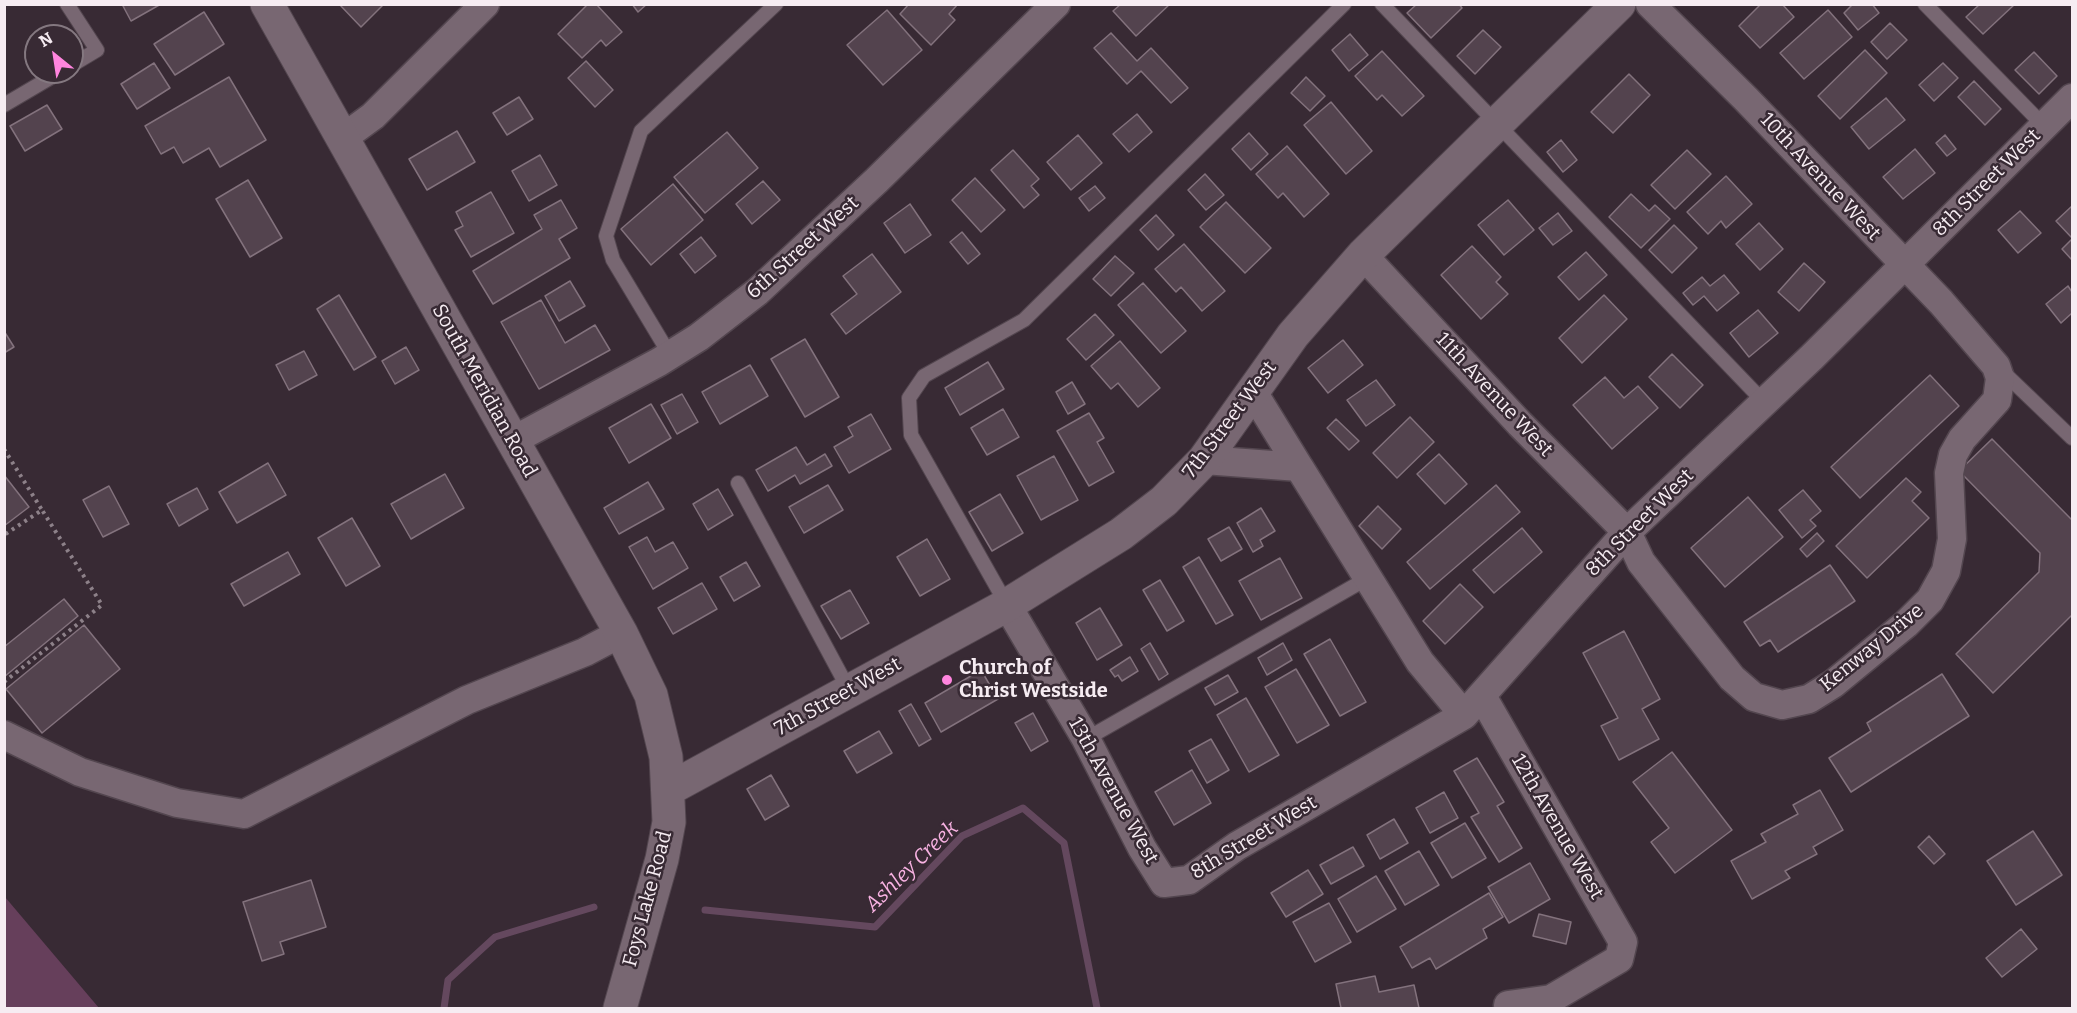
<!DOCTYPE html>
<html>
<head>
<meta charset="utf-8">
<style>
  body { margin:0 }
  #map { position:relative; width:2077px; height:1013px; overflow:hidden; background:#382a34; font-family:Bitter,serif }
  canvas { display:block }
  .frame { position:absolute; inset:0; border:6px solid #f6ecf2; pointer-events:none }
  .north { position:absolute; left:24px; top:24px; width:60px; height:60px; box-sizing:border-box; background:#382a34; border:2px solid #847880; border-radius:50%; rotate:330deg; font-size:16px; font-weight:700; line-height:24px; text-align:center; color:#f6ecf2 }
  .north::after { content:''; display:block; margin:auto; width:21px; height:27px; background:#ff85de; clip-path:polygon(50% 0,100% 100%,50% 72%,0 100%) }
</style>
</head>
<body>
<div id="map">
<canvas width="2077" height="1013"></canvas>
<div class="frame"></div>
<div class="north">N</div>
</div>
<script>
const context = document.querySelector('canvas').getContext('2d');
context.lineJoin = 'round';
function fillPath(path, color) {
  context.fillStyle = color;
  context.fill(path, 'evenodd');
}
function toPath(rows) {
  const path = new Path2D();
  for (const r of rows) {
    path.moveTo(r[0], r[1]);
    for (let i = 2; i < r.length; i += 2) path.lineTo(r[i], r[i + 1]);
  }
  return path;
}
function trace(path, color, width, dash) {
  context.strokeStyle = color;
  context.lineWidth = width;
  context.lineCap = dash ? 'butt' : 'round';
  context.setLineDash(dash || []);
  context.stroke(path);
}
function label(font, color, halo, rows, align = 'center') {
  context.font = font + ' Bitter,serif';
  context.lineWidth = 5;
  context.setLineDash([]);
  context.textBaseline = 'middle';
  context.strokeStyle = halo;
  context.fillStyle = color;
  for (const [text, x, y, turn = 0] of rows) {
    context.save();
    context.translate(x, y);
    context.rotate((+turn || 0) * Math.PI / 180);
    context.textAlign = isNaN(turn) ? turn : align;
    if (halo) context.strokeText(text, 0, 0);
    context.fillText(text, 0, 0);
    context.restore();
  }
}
fillPath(toPath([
  [4,897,5,897,99,1008,5,1008]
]), '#663f5b');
trace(toPath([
  [705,910,875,927,962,836,1023,808,1064,843,1097,1008],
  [444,1008,448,980,495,937,594,907]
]), '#64485e', 7);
const building = toPath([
  [127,4,161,4,131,21,123,6,127,4],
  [339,4,384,4,361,27,339,4],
  [588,4,596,4,622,32,606,46,601,40,582,58,558,34,588,4],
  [632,4,647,4,638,12,632,4],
  [909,4,958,4,949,14,955,20,931,45,900,14,909,4],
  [1121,4,1170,4,1136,36,1113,11,1121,4],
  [1417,4,1459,4,1462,8,1431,38,1407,13,1417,4],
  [1761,4,1782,4,1794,17,1760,48,1739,26,1761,4],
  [1853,4,1872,4,1879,13,1858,30,1844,13,1853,4],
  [1980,4,2015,4,1983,34,1966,17,1980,4],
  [887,10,922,50,883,85,847,45,887,10],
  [1828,10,1852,37,1804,79,1780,53,1828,10],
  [204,12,224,44,175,75,154,44,204,12],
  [1890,23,1907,40,1887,59,1871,42,1890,23],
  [1483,30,1501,47,1475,74,1457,56,1483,30],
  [1111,33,1137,61,1151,48,1188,88,1171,103,1141,71,1127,84,1094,48,1111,33],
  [1350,34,1368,55,1349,71,1332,50,1350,34],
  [1865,50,1887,73,1840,119,1818,96,1865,50],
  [1382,51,1424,96,1402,116,1382,95,1377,100,1355,76,1382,51],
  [2034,52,2057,76,2039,94,2015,70,2034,52],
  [586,61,613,90,595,107,568,78,586,61],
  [154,63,170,88,137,109,121,84,154,63],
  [1943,63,1958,78,1934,101,1919,85,1943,63],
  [1629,74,1650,95,1613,133,1591,112,1629,74],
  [229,77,266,140,220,167,209,148,183,163,174,147,161,154,145,126,229,77],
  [1306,77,1325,96,1310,111,1291,93,1306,77],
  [1974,81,2001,109,1985,125,1958,97,1974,81],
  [519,97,533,119,507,135,493,113,519,97],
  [1886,98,1905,120,1869,149,1851,127,1886,98],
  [1331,102,1372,151,1346,174,1304,125,1331,102],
  [47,105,62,129,25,151,10,126,47,105],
  [1137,114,1152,132,1129,152,1113,134,1137,114],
  [457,131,475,162,427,190,409,159,457,131],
  [727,132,758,168,705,213,674,177,727,132],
  [1249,133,1268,154,1251,170,1232,149,1249,133],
  [1078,135,1102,163,1071,190,1047,162,1078,135],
  [1945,135,1956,149,1947,156,1936,143,1945,135],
  [1561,140,1577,160,1563,172,1547,152,1561,140],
  [1287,146,1329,194,1304,217,1283,193,1278,198,1256,174,1287,146],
  [1915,149,1935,173,1903,199,1883,177,1915,149],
  [1013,150,1039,179,1031,186,1039,195,1024,208,991,170,1013,150],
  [1687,150,1711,174,1675,209,1651,185,1687,150],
  [540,155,557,185,529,201,512,171,540,155],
  [1205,174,1224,195,1206,210,1188,190,1205,174],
  [1726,176,1752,204,1726,228,1721,221,1708,234,1687,212,1726,176],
  [975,178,1005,210,981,232,952,200,975,178],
  [248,180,282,238,250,257,216,199,248,180],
  [763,181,780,200,752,224,736,204,763,181],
  [673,184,703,220,651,265,621,229,673,184],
  [1095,186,1105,198,1089,211,1079,198,1095,186],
  [491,192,514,233,471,257,455,230,463,226,456,212,491,192],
  [1631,194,1649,211,1655,205,1670,219,1641,248,1609,217,1631,194],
  [561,200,577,228,559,239,570,258,493,304,473,271,542,229,534,215,561,200],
  [1508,200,1534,230,1504,255,1478,225,1508,200],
  [1226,202,1271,248,1245,273,1200,227,1226,202],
  [910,204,931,235,905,253,884,223,910,204],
  [2072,206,2072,238,2056,221,2072,206],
  [2020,211,2041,233,2018,253,1998,230,2020,211],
  [1558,213,1572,231,1553,245,1539,228,1558,213],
  [1156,215,1174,235,1158,250,1140,230,1156,215],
  [1759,223,1783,249,1760,270,1736,244,1759,223],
  [1674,225,1697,248,1672,273,1649,250,1674,225],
  [962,232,980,254,968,264,950,242,962,232],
  [701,237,716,256,695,273,680,254,701,237],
  [2072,239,2072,260,2062,249,2072,239],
  [1184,244,1225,291,1202,311,1181,287,1176,292,1155,269,1184,244],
  [1472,246,1501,277,1496,282,1508,294,1481,319,1441,275,1472,246],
  [1586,252,1607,275,1579,300,1558,277,1586,252],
  [872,254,901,292,846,334,831,314,857,294,843,276,872,254],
  [1115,256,1134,273,1111,296,1093,279,1115,256],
  [1804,263,1825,282,1799,311,1778,292,1804,263],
  [1724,275,1739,293,1717,311,1704,296,1693,305,1683,293,1702,277,1710,286,1724,275],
  [570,281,585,306,559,321,545,296,570,281],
  [1143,283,1186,331,1161,353,1118,305,1143,283],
  [2068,286,2072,292,2072,313,2061,323,2046,304,2068,286],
  [339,295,376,357,354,370,317,309,339,295],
  [1604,295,1627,319,1582,363,1559,338,1604,295],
  [541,300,565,343,595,325,610,350,539,389,501,322,541,300],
  [1758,310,1778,333,1749,357,1730,333,1758,310],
  [1095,314,1114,335,1086,360,1067,339,1095,314],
  [4,331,14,347,4,353,4,331],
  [805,339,839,397,805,417,771,359,805,339],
  [1343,340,1363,365,1328,393,1308,368,1343,340],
  [1120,341,1160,388,1138,407,1118,383,1111,389,1091,366,1120,341],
  [406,347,419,370,395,384,382,361,406,347],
  [304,351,317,375,289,390,276,365,304,351],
  [1672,354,1703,385,1680,408,1649,377,1672,354],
  [988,362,1004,389,960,415,945,388,988,362],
  [750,365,768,396,720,424,702,392,750,365],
  [1930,375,1959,406,1860,498,1831,467,1930,375],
  [1605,377,1624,398,1638,386,1658,408,1612,449,1573,405,1605,377],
  [1376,380,1395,405,1366,426,1347,400,1376,380],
  [1072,382,1085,404,1068,414,1056,392,1072,382],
  [682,394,698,422,677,434,661,405,682,394],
  [651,404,671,438,629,463,609,428,651,404],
  [1003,409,1019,437,987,455,971,428,1003,409],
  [1089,413,1104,438,1097,442,1114,472,1089,486,1057,431,1089,413],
  [871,414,891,449,849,473,834,447,853,436,848,427,871,414],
  [1410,417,1434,442,1397,478,1373,453,1410,417],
  [1336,419,1359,441,1349,450,1327,428,1336,419],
  [1992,439,2072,520,2072,615,1993,693,1956,654,2039,572,2040,553,1959,471,1992,439],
  [796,447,807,465,825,454,832,466,800,484,795,475,768,491,756,470,796,447],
  [1439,454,1467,484,1445,504,1417,474,1439,454],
  [1054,456,1078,500,1041,520,1017,476,1054,456],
  [268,463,286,495,237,523,219,492,268,463],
  [445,474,464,508,411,539,391,504,445,474],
  [4,475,29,507,4,526,4,475],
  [1906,478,1921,492,1912,501,1929,518,1867,578,1836,546,1906,478],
  [648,482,664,509,619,534,604,508,648,482],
  [828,485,843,510,804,533,789,507,828,485],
  [1496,485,1520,512,1430,589,1407,562,1496,485],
  [109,486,129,524,103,537,83,500,109,486],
  [197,488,208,509,179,526,167,504,197,488],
  [718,489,733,515,708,530,693,504,718,489],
  [1803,490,1821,511,1810,520,1816,526,1802,538,1779,510,1803,490],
  [1000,494,1023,533,992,551,969,512,1000,494],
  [1748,497,1783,537,1725,587,1691,548,1748,497],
  [1378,506,1401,529,1382,549,1359,526,1378,506],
  [1261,508,1275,531,1260,540,1263,546,1253,552,1237,523,1261,508],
  [352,518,380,566,346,586,318,538,352,518],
  [1229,527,1242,549,1221,561,1208,539,1229,527],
  [1522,528,1542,552,1494,593,1473,570,1522,528],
  [1817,533,1824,541,1807,557,1800,549,1817,533],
  [647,537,655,552,673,542,688,568,653,589,629,547,647,537],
  [927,539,950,579,920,596,897,557,927,539],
  [288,552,300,574,244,606,231,584,288,552],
  [1199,557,1233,615,1216,624,1183,567,1199,557],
  [1280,558,1302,598,1261,620,1239,581,1280,558],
  [746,562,760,586,734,601,720,577,746,562],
  [1830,565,1855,601,1778,652,1770,640,1760,646,1744,622,1830,565],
  [1160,580,1184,621,1167,631,1143,590,1160,580],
  [702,583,717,609,673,634,658,608,702,583],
  [1460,584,1483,607,1445,644,1423,621,1460,584],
  [850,590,869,623,841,639,821,606,850,590],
  [64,599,78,616,4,677,4,647,64,599],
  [1100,608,1122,645,1097,660,1076,623,1100,608],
  [84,625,120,669,42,733,6,689,84,625],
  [1624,631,1660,699,1642,709,1659,739,1619,760,1601,726,1618,718,1583,653,1624,631],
  [1330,639,1366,702,1340,716,1304,654,1330,639],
  [1150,643,1168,674,1159,680,1141,649,1150,643],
  [1283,643,1292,660,1267,675,1258,658,1283,643],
  [1130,657,1138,671,1122,681,1118,675,1115,677,1110,670,1130,657],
  [1296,669,1329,725,1297,743,1265,687,1296,669],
  [981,670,998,699,941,732,925,703,981,670],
  [1942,674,1969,716,1851,792,1829,758,1871,731,1867,723,1942,674],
  [1228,675,1238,692,1215,705,1205,688,1228,675],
  [1246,698,1279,755,1249,772,1217,715,1246,698],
  [911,704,931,739,919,746,899,711,911,704],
  [1033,713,1048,741,1031,751,1015,723,1033,713],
  [879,731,892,753,857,773,844,751,879,731],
  [1211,739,1229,770,1207,783,1189,751,1211,739],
  [1672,752,1732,830,1675,873,1651,842,1669,828,1633,782,1672,752],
  [1477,758,1504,802,1497,806,1522,848,1499,862,1471,817,1479,813,1454,771,1477,758],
  [1192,770,1211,803,1174,825,1155,792,1192,770],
  [771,775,789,806,765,820,747,789,771,775],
  [1820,790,1843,830,1813,847,1817,854,1785,871,1790,878,1752,899,1731,861,1766,842,1761,834,1798,814,1793,805,1820,790],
  [1444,792,1458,818,1430,833,1416,808,1444,792],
  [1394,819,1408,843,1380,859,1367,835,1394,819],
  [1465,823,1486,858,1452,878,1431,843,1465,823],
  [2033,831,2062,875,2016,905,1987,861,2033,831],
  [1929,836,1945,854,1934,864,1918,847,1929,836],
  [1353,847,1364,866,1331,884,1320,865,1353,847],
  [1419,851,1439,885,1405,905,1385,871,1419,851],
  [1530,863,1550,899,1509,923,1488,887,1530,863],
  [1308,870,1323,894,1286,917,1271,893,1308,870],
  [1376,876,1396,909,1357,932,1338,899,1376,876],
  [311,880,326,927,280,942,284,954,262,961,243,902,311,880],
  [1489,893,1503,917,1483,929,1487,938,1436,969,1430,958,1412,968,1400,947,1489,893],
  [1329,903,1351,942,1315,962,1293,922,1329,903],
  [1539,914,1571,922,1566,944,1533,936,1539,914],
  [2021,929,2037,949,2002,977,1986,958,2021,929],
  [1375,976,1379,992,1414,985,1419,1008,1341,1008,1336,984,1375,976]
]);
fillPath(building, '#53434e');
trace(building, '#83727d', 1.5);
const service = toPath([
  [67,4,97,50,72,65],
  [1382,4,1764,402],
  [1925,4,2044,126],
  [4,105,60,72],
  [670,355,613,260,606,236,641,131,776,4],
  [2002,371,2072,438],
  [738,483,849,690],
  [1007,605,911,435,909,398,924,376,1024,320,1344,4],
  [1086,739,1368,578]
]);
const minor = toPath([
  [343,138,373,116,485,4],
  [1363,255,1520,424,1627,532,1641,562,1732,678,1754,697,1782,705,1809,699,1833,684,1906,624,1930,600,1946,571,1952,539,1949,473,1953,455,1962,439,1997,400,2000,378,1996,366,1941,302,1746,99,1650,4],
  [1253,392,1299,467],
  [512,441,659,362,699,337,757,292,877,180,1056,4],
  [1204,460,1299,467,1420,662,1464,715],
  [1007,605,1086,739,1142,848,1164,883,1189,880,1237,846,1464,715,1627,532,1812,357,2072,98],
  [1482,696,1623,942,1619,959,1551,999,1508,1005],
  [4,735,80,772,177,803,244,814,467,700,585,652,621,633]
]);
const tertiary = toPath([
  [267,4,621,633,651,695,666,757,669,822,662,859,620,1008],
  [669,789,1007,605,1121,534,1164,501,1204,460,1293,335,1363,255,1619,4]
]);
trace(service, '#53464f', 16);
trace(minor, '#53464f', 31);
trace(tertiary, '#53464f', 35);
trace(toPath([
  [4,449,42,510,4,535],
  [4,682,102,605,42,510]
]), '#8d8189', 4, [3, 4.5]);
trace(service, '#786772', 14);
trace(minor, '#786772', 28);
trace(tertiary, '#786772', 33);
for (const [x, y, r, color] of [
  [947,680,6,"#ff85de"]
]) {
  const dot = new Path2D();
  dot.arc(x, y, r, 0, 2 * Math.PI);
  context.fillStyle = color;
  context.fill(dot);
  trace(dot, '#382a34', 2);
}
label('20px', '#f6ecf2', '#382a34', [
  ["10th Avenue West",1820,177,47],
  ["8th Street West",1987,183,-45],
  ["6th Street West",803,248,-42],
  ["South Meridian Road",484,391,61],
  ["11th Avenue West",1494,395,47],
  ["7th Street West",1230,420,-53],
  ["8th Street West",1640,523,-45],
  ["Kenway Drive",1872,648,-39],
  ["7th Street West",838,697,-29],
  ["13th Avenue West",1113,791,61],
  ["12th Avenue West",1557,827,60],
  ["8th Street West",1254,838,-31],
  ["Foys Lake Road",648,899,-75]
]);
label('bold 20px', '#f6ecf2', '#382a34', [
  ["Church of",959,668],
  ["Christ Westside",959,691]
], 'left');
label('italic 21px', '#f8b2e2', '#382a34', [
  ["Ashley Creek",912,867,-44]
]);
</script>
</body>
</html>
